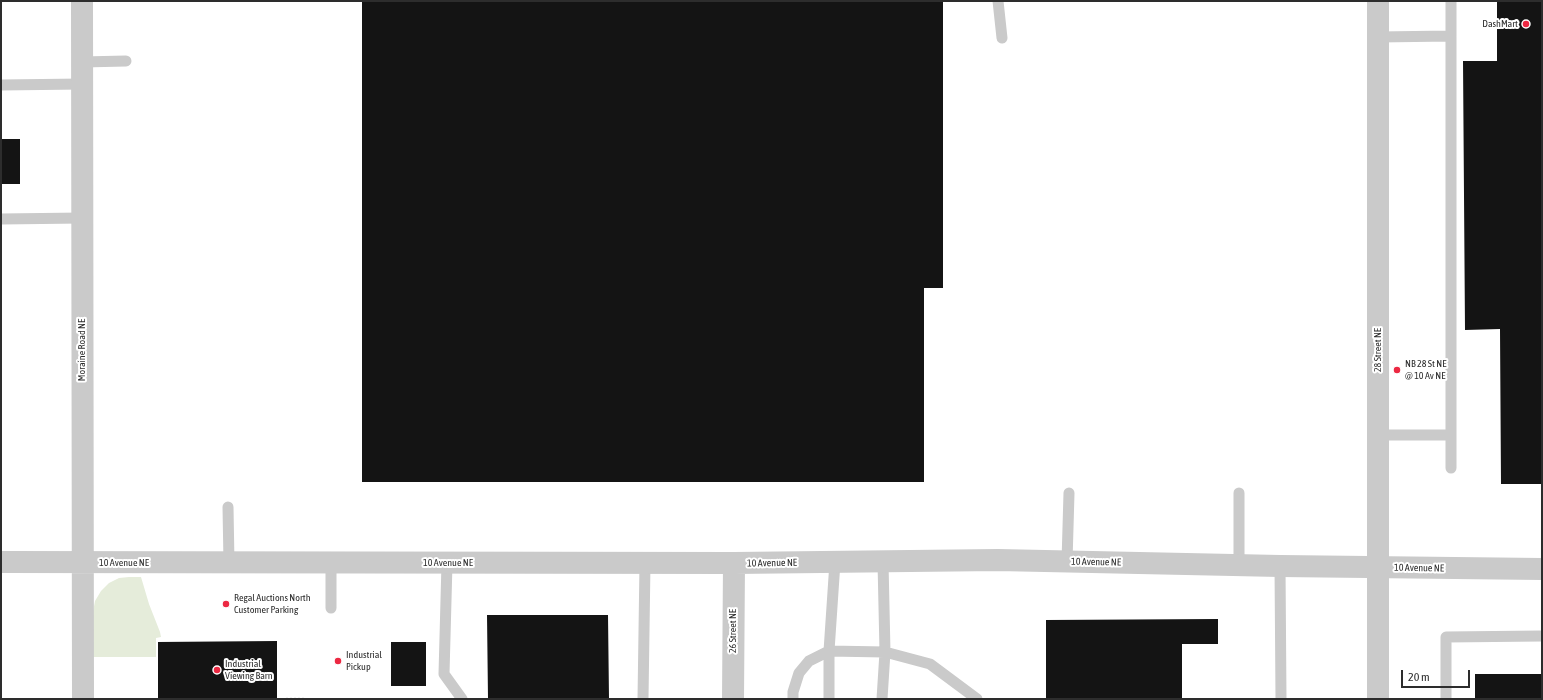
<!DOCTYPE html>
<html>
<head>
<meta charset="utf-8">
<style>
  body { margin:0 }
  #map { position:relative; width:1543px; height:700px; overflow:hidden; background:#fff; font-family:"Asap Condensed",sans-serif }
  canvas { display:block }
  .frame { position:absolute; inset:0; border:2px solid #2d2d2d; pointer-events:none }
  .scale { position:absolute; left:1401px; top:670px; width:69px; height:18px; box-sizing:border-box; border:2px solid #2d2d2d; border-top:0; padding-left:5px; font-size:12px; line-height:14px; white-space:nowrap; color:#2d2d2d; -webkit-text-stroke:3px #fff; paint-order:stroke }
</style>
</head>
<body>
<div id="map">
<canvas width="1543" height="700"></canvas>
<div class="frame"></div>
<div class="scale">20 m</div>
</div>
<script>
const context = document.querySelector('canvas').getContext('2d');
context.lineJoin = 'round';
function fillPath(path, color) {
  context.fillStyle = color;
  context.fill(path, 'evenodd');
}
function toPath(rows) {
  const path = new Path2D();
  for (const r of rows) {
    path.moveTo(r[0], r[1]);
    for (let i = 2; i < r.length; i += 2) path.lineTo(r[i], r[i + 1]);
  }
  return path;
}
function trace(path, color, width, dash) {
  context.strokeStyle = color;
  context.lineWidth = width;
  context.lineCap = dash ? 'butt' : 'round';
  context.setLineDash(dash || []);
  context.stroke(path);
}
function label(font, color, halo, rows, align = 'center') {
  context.font = font + ' "Asap Condensed",sans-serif';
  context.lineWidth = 4;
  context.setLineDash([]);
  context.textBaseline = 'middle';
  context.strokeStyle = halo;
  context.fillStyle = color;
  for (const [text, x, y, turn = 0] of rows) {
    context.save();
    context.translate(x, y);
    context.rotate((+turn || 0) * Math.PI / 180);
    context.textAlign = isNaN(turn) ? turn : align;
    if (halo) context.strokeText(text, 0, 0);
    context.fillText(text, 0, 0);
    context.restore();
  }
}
fillPath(toPath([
  [129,577,141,577,149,604,160,632,161,637,156,638,156,657,93,657,93,612,95,601,101,591,109,583,119,578]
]), '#e5ecda');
fillPath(toPath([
  [362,1,943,1,943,288,924,288,924,482,362,482],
  [1497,1,1542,1,1542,484,1501,484,1500,329,1465,330,1463,61,1497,61],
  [1,139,20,139,20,184,1,184],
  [487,615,608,615,609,699,488,699],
  [1218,619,1218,644,1182,644,1182,699,1046,699,1046,620],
  [277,641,277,699,158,699,158,642],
  [391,642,426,642,426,686,391,686],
  [1475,674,1542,674,1542,699,1475,699]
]), '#141414');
trace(toPath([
  [286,699,306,699]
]), '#cacaca', 2.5, [2, 2]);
trace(toPath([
  [998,1,1002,38],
  [1378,37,1451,36],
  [82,62,126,61],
  [1,85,82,84],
  [1,219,82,218],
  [1378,435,1451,435],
  [1451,468,1451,1],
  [1239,493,1239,565],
  [228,507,229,563],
  [835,562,829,651,885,652,882,699],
  [883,562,885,652,930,664,977,699],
  [1067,562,1069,493],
  [447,563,444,674,462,699],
  [1280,566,1281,699],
  [331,608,331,563],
  [643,699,645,563],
  [793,699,793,692,799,673,809,661,829,651,829,699],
  [1446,699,1446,637,1542,636]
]), '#cacaca', 11);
trace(toPath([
  [82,1,83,699],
  [1,562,734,563,998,560,1280,566,1542,569],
  [733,699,734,563]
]), '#cacaca', 22);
trace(toPath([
  [1378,699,1378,1]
]), '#cacaca', 22);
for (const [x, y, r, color] of [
  [1526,24,4,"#ec2842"],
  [1397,370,4,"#ec2842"],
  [226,604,4,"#ec2842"],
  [338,661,4,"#ec2842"],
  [217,670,4,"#ec2842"]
]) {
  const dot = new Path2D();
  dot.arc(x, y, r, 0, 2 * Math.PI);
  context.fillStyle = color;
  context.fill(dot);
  trace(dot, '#fff', 1.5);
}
label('10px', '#2d2d2d', '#fff', [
  ["DashMart",1518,24,"right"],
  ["NB 28 St NE",1405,364],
  ["@ 10 Av NE",1405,376],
  ["Regal Auctions North",234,598],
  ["Customer Parking",234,610],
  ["Industrial",346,655],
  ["Pickup",346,667],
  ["Industrial",225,664],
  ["Viewing Barn",225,676]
], 'left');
label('10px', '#2d2d2d', '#fff', [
  ["Moraine Road NE",82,350,-90],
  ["28 Street NE",1378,350,-90],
  ["10 Avenue NE",1096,562,1],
  ["10 Avenue NE",124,563],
  ["10 Avenue NE",448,563],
  ["10 Avenue NE",772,563,-1],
  ["10 Avenue NE",1419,568,1],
  ["26 Street NE",733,631,-90]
]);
</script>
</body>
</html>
